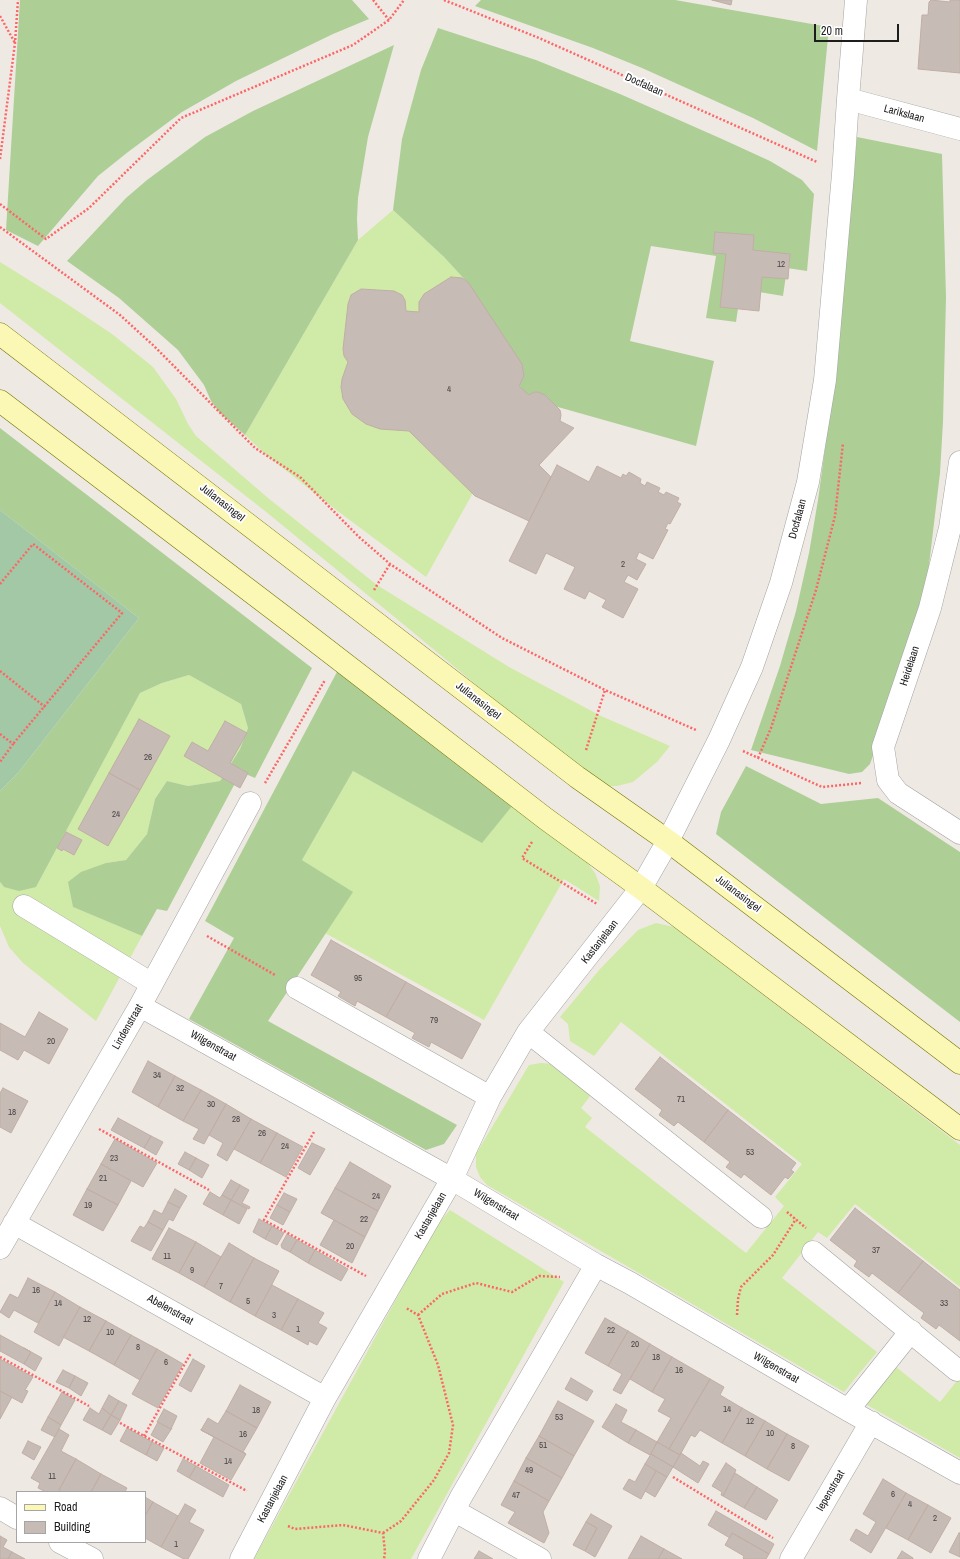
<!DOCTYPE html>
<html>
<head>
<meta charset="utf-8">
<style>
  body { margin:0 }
  #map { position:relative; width:960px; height:1559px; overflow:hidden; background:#efe9e3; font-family:"Archivo Narrow",sans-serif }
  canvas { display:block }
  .legend { position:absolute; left:16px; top:1491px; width:130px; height:52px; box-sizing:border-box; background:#fff; border:1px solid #a5a5a5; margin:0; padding:5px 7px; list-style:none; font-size:12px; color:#1d1d1d }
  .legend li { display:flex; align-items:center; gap:8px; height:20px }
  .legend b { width:20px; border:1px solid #a5a5a5 }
  .scale { position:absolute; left:814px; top:24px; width:85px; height:18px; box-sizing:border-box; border:2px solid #1d1d1d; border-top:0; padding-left:5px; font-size:12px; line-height:14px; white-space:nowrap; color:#1d1d1d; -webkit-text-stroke:3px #fff; paint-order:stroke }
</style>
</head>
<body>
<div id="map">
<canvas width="960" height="1559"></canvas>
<ul class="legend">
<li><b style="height:5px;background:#fbf7b5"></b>Road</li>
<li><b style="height:11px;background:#c7bbb6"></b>Building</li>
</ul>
<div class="scale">20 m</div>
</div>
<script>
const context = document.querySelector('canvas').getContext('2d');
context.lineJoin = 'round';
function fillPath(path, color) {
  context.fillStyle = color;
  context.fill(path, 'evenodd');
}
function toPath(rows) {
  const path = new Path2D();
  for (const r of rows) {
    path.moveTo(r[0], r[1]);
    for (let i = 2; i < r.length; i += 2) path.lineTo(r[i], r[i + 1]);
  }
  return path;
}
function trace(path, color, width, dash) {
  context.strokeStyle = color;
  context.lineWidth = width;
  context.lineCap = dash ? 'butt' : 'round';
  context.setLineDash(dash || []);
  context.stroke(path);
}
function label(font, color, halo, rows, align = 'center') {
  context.font = font + ' "Archivo Narrow",sans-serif';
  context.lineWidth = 4;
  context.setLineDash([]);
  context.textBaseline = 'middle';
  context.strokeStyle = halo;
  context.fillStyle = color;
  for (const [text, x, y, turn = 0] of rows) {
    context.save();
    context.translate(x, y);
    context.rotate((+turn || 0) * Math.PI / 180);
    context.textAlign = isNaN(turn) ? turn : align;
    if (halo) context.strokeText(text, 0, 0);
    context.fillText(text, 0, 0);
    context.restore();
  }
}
fillPath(toPath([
  [393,210,444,257,467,282,526,398,426,577,335,509,265,454,245,435,358,240],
  [0,262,61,300,112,334,153,367,176,399,188,424,196,436,268,498,377,585,509,667,601,716,670,746,657,762,633,782,617,786,601,786,576,768,414,633,265,511,0,303],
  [189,675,241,704,248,728,240,749,220,781,188,786,167,781,155,799,147,834,126,860,106,863,73,907,142,936,96,1021,23,963,9,947,0,926,0,882,4,887,36,887,140,693,162,683],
  [353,771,482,842,513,805,583,857,595,873,600,886,599,901,564,879,484,1020,325,933,352,892,302,860],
  [656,923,674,927,960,1145,960,1287,855,1204,827,1238,818,1232,782,1278,877,1352,844,1392,487,1185,480,1177,476,1167,476,1154,529,1065,541,1063,552,1064,591,1095,581,1108,592,1118,585,1127,746,1253,784,1206,775,1197,802,1164,621,1022,594,1056,570,1041,568,1024,560,1017,600,969,638,930],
  [450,1210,564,1282,411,1559,254,1559,436,1226],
  [896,1367,940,1402,960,1377,960,1458,862,1402]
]), '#d0eaa7');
fillPath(toPath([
  [20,0,352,0,369,19,333,34,236,81,182,112,128,152,98,176,38,246,6,230],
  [481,0,675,0,829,27,817,151,753,118,642,68,593,48,475,6],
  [438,28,536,60,620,94,722,139,770,161,802,180,814,194,807,271,787,268,783,296,741,289,736,322,706,318,716,256,651,246,630,341,714,361,696,446,526,398,467,282,444,257,393,210,402,139,421,70],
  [394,45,368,137,358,198,357,219,358,240,245,435,220,413,211,401,204,385,178,350,119,298,67,261,126,198,147,180,205,137,253,111],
  [857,137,942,154,946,297,943,422,940,473,927,582,903,672,870,764,862,772,849,774,751,750,780,666,796,611,809,553,818,500,833,389],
  [0,428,312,668,255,778,241,772,167,911,157,909,142,936,73,907,68,882,81,872,106,863,126,860,147,834,155,799,167,781,188,786,220,781,240,749,248,728,241,704,189,675,162,683,140,693,36,887,19,891,4,887,0,882,0,791,18,773,139,618,0,510],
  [338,670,513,805,482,843,353,771,302,860,353,892,268,1021,457,1125,444,1144,426,1150,189,1019,234,938,205,921],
  [746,766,821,804,878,798,960,852,960,1022,716,834,721,812]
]), '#adcf96');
fillPath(toPath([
  [0,510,139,618,18,773,0,791]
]), '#a3c8a5');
const building = toPath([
  [712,0,732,0,731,5,712,0],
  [931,0,950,2,950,0,960,0,960,73,918,69,922,15,928,15,929,2,931,0],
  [715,232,754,235,753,250,790,254,788,279,762,277,759,311,720,307,726,254,713,253,715,232],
  [451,277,462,278,468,282,522,364,524,376,519,386,529,395,534,392,538,392,545,395,560,410,561,415,560,421,574,428,539,465,551,477,529,521,475,496,409,431,380,429,366,424,352,414,343,399,341,387,342,379,348,362,344,356,343,349,348,304,351,295,361,289,394,291,402,295,405,300,406,311,419,312,419,302,424,294,451,277],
  [557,465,589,482,597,466,621,478,623,474,626,476,629,472,641,479,640,483,645,486,647,482,660,488,658,492,664,495,666,492,679,498,677,502,681,504,670,524,668,523,665,529,668,530,653,559,639,552,636,559,646,564,637,580,628,575,624,582,638,589,623,618,602,607,606,600,589,591,585,599,564,589,575,567,573,566,546,553,536,574,509,561,557,465],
  [139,719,170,736,140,790,109,773,139,719],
  [225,721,247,733,230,763,248,773,240,788,184,756,192,742,208,751,225,721],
  [109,773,140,790,108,846,78,829,109,773],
  [66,832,82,840,74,855,63,849,62,851,57,848,66,832],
  [331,940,406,982,386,1017,357,1001,355,1006,338,996,341,992,311,975,331,940],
  [406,982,481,1024,462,1059,431,1042,429,1047,412,1038,415,1033,386,1017,406,982],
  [39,1012,68,1029,49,1064,24,1050,18,1060,0,1050,0,1023,25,1037,39,1012],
  [660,1057,728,1110,704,1142,678,1122,674,1126,659,1115,662,1110,635,1089,660,1057],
  [148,1061,175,1076,158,1107,132,1092,148,1061],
  [175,1076,201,1090,183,1121,158,1107,175,1076],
  [3,1088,28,1101,11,1133,0,1127,0,1093,3,1088],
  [201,1090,226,1104,204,1144,193,1139,199,1129,183,1121,201,1090],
  [226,1104,251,1119,227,1161,217,1155,223,1143,209,1135,226,1104],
  [728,1110,796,1163,791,1170,794,1172,788,1179,785,1177,771,1195,744,1174,741,1178,726,1167,730,1162,704,1142,728,1110],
  [118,1118,151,1136,144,1148,111,1130,118,1118],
  [251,1119,277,1133,260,1163,234,1149,251,1119],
  [277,1133,303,1147,286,1177,260,1163,277,1133],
  [151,1136,163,1142,156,1155,144,1148,151,1136],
  [115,1139,157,1163,143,1187,101,1164,115,1139],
  [312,1143,325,1149,310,1175,298,1168,312,1143],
  [185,1152,196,1158,189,1170,178,1164,185,1152],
  [196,1158,209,1165,202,1178,189,1170,196,1158],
  [350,1162,391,1186,378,1211,335,1188,350,1162],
  [101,1164,131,1181,118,1205,87,1189,101,1164],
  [231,1180,240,1185,231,1200,222,1195,231,1180],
  [240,1185,249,1190,242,1203,250,1207,249,1209,231,1200,240,1185],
  [335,1188,378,1211,365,1237,321,1213,335,1188],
  [87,1189,118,1205,103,1231,73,1215,87,1189],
  [175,1189,187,1196,180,1208,168,1202,175,1189],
  [210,1192,220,1198,222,1195,231,1200,223,1215,203,1204,210,1192],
  [284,1193,297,1199,290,1212,277,1205,284,1193],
  [231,1200,247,1209,239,1224,223,1215,231,1200],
  [168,1202,180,1208,173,1221,169,1219,163,1230,148,1222,154,1210,162,1214,168,1202],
  [277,1205,290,1212,283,1225,270,1218,277,1205],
  [855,1208,923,1261,898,1293,872,1273,869,1277,854,1266,857,1261,830,1240,855,1208],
  [259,1219,272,1226,265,1239,253,1232,259,1219],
  [334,1220,365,1237,352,1263,320,1245,334,1220],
  [148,1222,163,1230,151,1251,131,1241,140,1226,144,1228,148,1222],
  [272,1226,284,1233,277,1245,265,1239,272,1226],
  [169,1228,196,1242,179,1273,152,1259,169,1228],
  [287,1234,297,1240,290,1252,282,1248,281,1245,287,1234],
  [297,1240,315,1250,308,1263,290,1252,297,1240],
  [196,1242,221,1257,204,1287,179,1273,196,1242],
  [229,1243,254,1258,230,1302,204,1287,229,1243],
  [315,1250,348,1269,341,1281,308,1263,315,1250],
  [254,1258,279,1271,255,1316,230,1302,254,1258],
  [923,1261,960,1290,960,1341,939,1325,936,1329,921,1318,924,1313,898,1293,923,1261],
  [28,1278,55,1292,38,1323,14,1310,9,1318,0,1312,10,1294,18,1298,28,1278],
  [272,1285,298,1299,281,1330,255,1316,272,1285],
  [55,1292,80,1307,59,1346,34,1332,55,1292],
  [298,1299,324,1313,318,1323,327,1328,317,1345,309,1341,308,1345,281,1330,298,1299],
  [80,1307,106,1321,89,1351,63,1337,80,1307],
  [605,1318,628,1331,608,1366,585,1353,605,1318],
  [106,1321,131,1335,114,1365,89,1351,106,1321],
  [628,1331,650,1344,621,1394,613,1390,622,1374,608,1366,628,1331],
  [0,1335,31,1352,24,1364,0,1351,0,1335],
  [131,1335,157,1349,140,1380,114,1365,131,1335],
  [650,1344,672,1357,652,1392,630,1379,650,1344],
  [24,1348,42,1358,35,1371,24,1364,31,1352,24,1348],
  [157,1349,183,1364,158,1408,132,1394,157,1349],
  [672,1357,710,1379,669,1449,657,1442,671,1418,658,1411,665,1399,652,1392,672,1357],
  [0,1359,33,1377,25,1390,28,1391,22,1403,0,1391,0,1359],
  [193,1359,205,1366,191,1392,179,1385,193,1359],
  [63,1370,75,1376,69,1388,56,1382,63,1370],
  [75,1376,88,1383,81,1396,69,1388,75,1376],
  [571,1378,593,1391,587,1401,565,1389,571,1378],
  [710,1379,724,1387,720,1395,742,1408,722,1443,700,1430,695,1437,691,1435,680,1455,669,1449,710,1379],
  [240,1385,271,1402,257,1428,226,1411,240,1385],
  [0,1391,12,1397,0,1419,0,1391],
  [62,1392,75,1400,61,1425,48,1417,62,1392],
  [109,1395,119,1401,111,1415,102,1408,109,1395],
  [119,1401,127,1405,120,1420,111,1415,119,1401],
  [558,1401,594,1421,574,1456,539,1436,558,1401],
  [616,1404,627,1410,621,1422,636,1430,628,1443,602,1427,616,1404],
  [90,1408,99,1414,102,1408,111,1415,102,1430,83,1420,90,1408],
  [742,1408,765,1421,745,1456,722,1443,742,1408],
  [164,1409,177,1416,171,1429,157,1422,164,1409],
  [226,1411,257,1428,243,1452,246,1454,201,1430,208,1418,218,1424,226,1411],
  [111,1415,120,1420,111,1435,102,1430,111,1415],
  [48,1417,61,1425,55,1437,41,1430,48,1417],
  [765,1421,787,1434,767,1469,745,1456,765,1421],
  [158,1422,171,1429,172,1428,163,1442,151,1435,158,1422],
  [127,1428,152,1442,146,1455,120,1441,127,1428],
  [59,1429,69,1435,61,1451,76,1459,58,1492,46,1492,38,1488,40,1483,31,1478,59,1429],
  [201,1430,246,1454,231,1480,200,1463,214,1437,201,1430],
  [636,1430,657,1442,650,1455,628,1443,636,1430],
  [787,1434,809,1446,789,1481,767,1469,787,1434],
  [539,1436,574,1456,562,1478,526,1458,539,1436],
  [28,1441,41,1447,34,1460,22,1453,28,1441],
  [152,1442,164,1448,157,1461,146,1455,152,1442],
  [657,1442,680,1455,673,1467,651,1454,657,1442],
  [681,1453,700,1466,703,1461,709,1464,698,1483,673,1467,681,1453],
  [651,1454,673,1467,667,1477,645,1464,651,1454],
  [526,1458,562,1478,549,1501,514,1481,526,1458],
  [76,1459,101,1474,91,1492,62,1492,59,1490,76,1459],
  [183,1459,196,1466,189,1478,177,1471,183,1459],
  [726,1463,736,1470,723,1496,721,1495,722,1492,712,1486,726,1463],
  [645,1464,656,1471,641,1499,623,1489,629,1479,635,1482,645,1464],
  [196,1466,229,1485,223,1497,189,1478,196,1466],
  [656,1471,667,1477,655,1497,645,1491,656,1471],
  [735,1473,757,1487,744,1508,723,1496,735,1473],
  [101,1474,127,1488,125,1492,91,1492,101,1474],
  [883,1479,906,1493,871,1553,850,1540,856,1529,868,1536,876,1522,863,1514,883,1479],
  [514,1481,549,1501,543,1512,549,1533,544,1543,508,1523,515,1512,501,1505,514,1481],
  [757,1487,778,1500,766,1520,744,1508,757,1487],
  [906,1493,928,1505,908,1540,886,1528,906,1493],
  [145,1497,153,1502,145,1516,145,1497],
  [153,1502,178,1516,161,1547,145,1538,145,1516,153,1502],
  [185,1504,196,1510,189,1522,204,1530,188,1559,184,1559,161,1547,185,1504],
  [928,1505,951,1518,931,1553,908,1540,928,1505],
  [716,1511,774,1544,769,1554,732,1533,730,1538,708,1525,716,1511],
  [591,1514,612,1526,595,1557,585,1551,597,1528,586,1522,591,1514],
  [586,1522,597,1528,585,1551,573,1545,586,1522],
  [732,1533,769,1554,766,1559,744,1559,743,1558,744,1556,725,1545,732,1533],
  [959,1533,960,1533,960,1557,949,1552,959,1533],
  [0,1536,7,1540,3,1547,12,1552,8,1559,0,1559,0,1536],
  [641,1536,664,1549,658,1559,628,1559,641,1536],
  [664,1549,682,1559,658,1559,664,1549],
  [479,1551,493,1559,474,1559,479,1551],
  [902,1551,913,1558,913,1559,897,1559,902,1551],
  [12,1552,25,1559,8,1559,12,1552]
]);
fillPath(building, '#c7bbb6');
trace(building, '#c1aea5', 1);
const minor = toPath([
  [848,99,960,129],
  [960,462,950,528,930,608,883,747,888,780,898,793,960,833],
  [24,906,152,984],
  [297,988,490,1097],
  [140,1006,452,1179,596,1265,630,1283,848,1410,960,1473],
  [528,1032,761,1217],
  [14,1223,325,1398],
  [0,1248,140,1006,250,803],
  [813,1252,957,1370],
  [848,1410,911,1331],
  [0,1508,17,1518],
  [455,1511,540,1559],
  [60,1542,92,1559],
  [241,1559,325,1398,452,1179,490,1097,528,1032,641,888,668,841,719,740,752,667,781,583,808,482,825,380,843,174,848,99,856,0],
  [429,1559,461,1497,596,1265],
  [791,1559,871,1422]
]);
const secondary = toPath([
  [0,334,577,777,668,841,960,1063],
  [0,401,292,623,546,819,641,888,960,1129]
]);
trace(minor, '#a4a4a4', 23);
trace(secondary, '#767602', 23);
trace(toPath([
  [373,0,389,20],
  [444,0,539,38,817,162],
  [0,16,15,43],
  [0,159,15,43,18,0],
  [0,204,46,239,89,208,181,118,353,45,389,20,404,0],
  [0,227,120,315,154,346,255,448,300,477,359,537,390,564,502,638,605,690,696,730],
  [0,584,33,544,122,613,13,744],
  [374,590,390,564],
  [0,671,45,707],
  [0,734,13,744,0,762],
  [586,750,605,690],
  [743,751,822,787,862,783],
  [758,758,771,728,816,590,835,516,843,443],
  [265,783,325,680],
  [532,842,522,858,597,904],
  [207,936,275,975],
  [99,1129,209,1190],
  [314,1132,264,1220,366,1276],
  [787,1212,806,1228],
  [418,1315,442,1294,476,1283,512,1292,539,1276,560,1277],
  [737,1315,738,1299,741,1287,773,1255,796,1219],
  [0,1357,89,1406],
  [120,1423,247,1491],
  [144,1436,191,1353],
  [673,1477,773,1538],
  [288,1526,295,1529,343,1525,383,1533,385,1552,384,1559],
  [383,1533,401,1521,434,1480,449,1453,453,1425,438,1365,418,1315,406,1308]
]), '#fd6667', 2.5, [2, 2]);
trace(minor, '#fff', 22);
trace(secondary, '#fbf7b5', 22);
label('9px', '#484443', null, [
  ["12",781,265],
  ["4",449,390],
  ["2",623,565],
  ["26",148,758],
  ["24",116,815],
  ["95",358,979],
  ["79",434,1021],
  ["20",51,1042],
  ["34",157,1076],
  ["32",180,1089],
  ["71",681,1100],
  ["30",211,1105],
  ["18",12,1113],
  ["28",236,1120],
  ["26",262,1134],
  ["24",285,1147],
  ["53",750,1153],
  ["23",114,1159],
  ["21",103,1179],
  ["24",376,1197],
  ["19",88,1206],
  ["22",364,1220],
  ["20",350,1247],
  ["37",876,1251],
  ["11",167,1257],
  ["9",192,1271],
  ["7",221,1287],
  ["16",36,1291],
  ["5",248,1302],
  ["14",58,1304],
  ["33",944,1304],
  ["3",274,1316],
  ["12",87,1320],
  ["1",298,1330],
  ["22",611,1331],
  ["10",110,1333],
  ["20",635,1345],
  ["8",138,1348],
  ["18",656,1358],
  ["6",166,1363],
  ["16",679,1371],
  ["14",727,1410],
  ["18",256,1411],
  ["53",559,1418],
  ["12",750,1422],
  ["10",770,1434],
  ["16",243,1435],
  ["51",543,1446],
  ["8",793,1447],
  ["14",228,1462],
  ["49",529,1471],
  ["11",52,1477],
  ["6",893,1495],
  ["47",516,1496],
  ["4",910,1505],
  ["2",935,1519],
  ["1",176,1545]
]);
label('11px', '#1d1d1d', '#fff', [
  ["Docfalaan",644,85,24],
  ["Larikslaan",904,114,15],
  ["Julianasingel",222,503,38],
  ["Docfalaan",798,519,-75],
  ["Heidelaan",910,666,-72],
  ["Julianasingel",478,701,38],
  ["Julianasingel",738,894,37],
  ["Kastanjelaan",600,942,-52],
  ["Lindenstraat",128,1027,-60],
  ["Wilgenstraat",213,1046,29],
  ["Wilgenstraat",496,1205,31],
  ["Kastanjelaan",431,1216,-60],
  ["Abelenstraat",170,1310,29],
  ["Wilgenstraat",776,1368,30],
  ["Iepenstraat",831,1491,-60],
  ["Kastanjelaan",273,1499,-62]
]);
</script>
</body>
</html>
